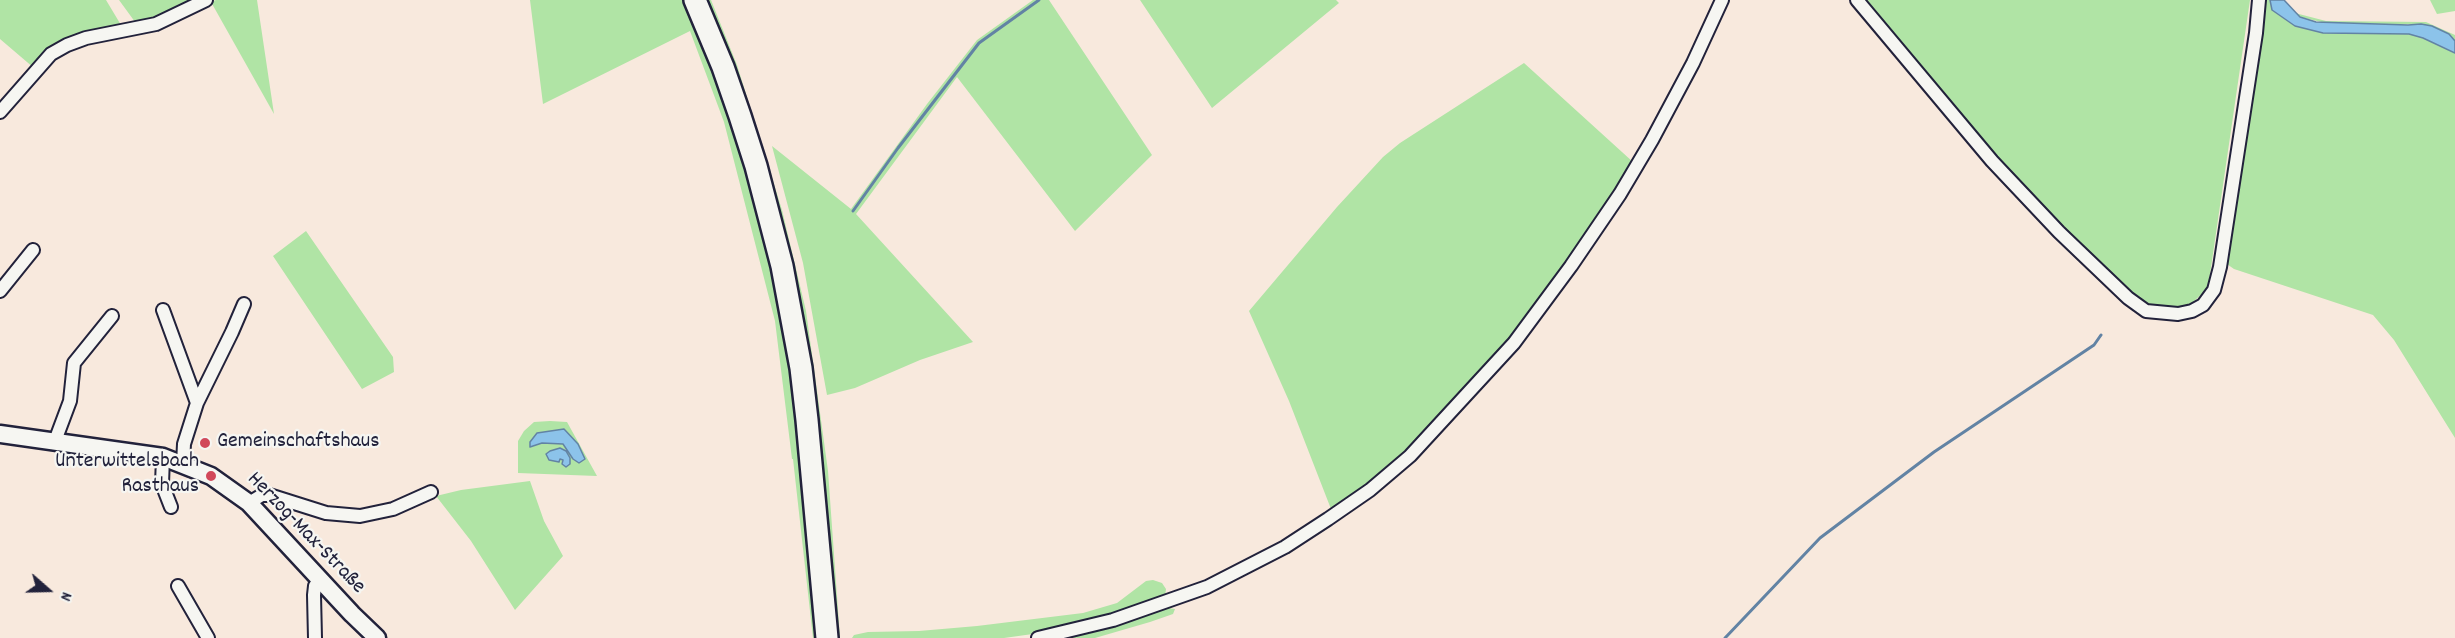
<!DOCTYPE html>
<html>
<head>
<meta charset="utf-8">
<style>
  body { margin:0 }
  #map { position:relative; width:2455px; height:638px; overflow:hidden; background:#f8e9dd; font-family:Dekko,sans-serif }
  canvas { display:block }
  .north { position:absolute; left:18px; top:560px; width:60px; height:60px; -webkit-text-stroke:4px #f6f6f2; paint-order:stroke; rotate:110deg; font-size:16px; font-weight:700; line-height:24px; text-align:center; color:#22223b }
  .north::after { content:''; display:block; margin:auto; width:21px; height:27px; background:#22223b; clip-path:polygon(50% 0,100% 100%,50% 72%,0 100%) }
</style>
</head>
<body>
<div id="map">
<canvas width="2455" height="638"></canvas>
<div class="north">N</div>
</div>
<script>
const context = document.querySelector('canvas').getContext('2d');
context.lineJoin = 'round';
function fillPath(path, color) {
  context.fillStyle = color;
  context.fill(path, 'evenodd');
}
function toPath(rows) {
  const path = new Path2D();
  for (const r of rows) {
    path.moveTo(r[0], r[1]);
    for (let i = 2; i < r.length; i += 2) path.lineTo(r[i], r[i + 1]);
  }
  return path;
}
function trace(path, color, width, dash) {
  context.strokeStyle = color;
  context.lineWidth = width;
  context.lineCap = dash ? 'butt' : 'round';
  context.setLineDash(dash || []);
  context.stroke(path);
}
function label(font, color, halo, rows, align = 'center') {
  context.font = font + ' Dekko,sans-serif';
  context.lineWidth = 4.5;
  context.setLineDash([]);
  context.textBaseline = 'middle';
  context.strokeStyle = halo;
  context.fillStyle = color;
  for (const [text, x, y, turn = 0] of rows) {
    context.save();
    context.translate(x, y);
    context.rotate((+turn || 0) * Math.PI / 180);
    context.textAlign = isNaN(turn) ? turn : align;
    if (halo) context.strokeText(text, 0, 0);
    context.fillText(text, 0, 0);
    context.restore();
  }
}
fillPath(toPath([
  [0,0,106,0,121,25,104,30,34,68,0,39],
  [119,0,202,0,138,26],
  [216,0,257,0,274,114,211,2],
  [530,0,686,0,731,119,773,267,792,368,819,638,813,638,793,459,792,459,775,321,724,122,690,31,543,104],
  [702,0,711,0,737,65,782,210,806,311,828,471,840,638,834,638,811,415],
  [1033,0,1049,0,1152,155,1075,231,957,77,856,214,973,342,920,360,855,388,827,395,803,263,772,146,851,209,927,104,977,40],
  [1140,0,1336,0,1339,3,1212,108],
  [1862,0,2250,0,2208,288,2191,304,2170,312,2144,304,2113,281,1996,158],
  [2263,0,2270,0,2273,10,2323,33,2409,34,2423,38,2455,53,2455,438,2394,340,2373,315,2234,269,2224,262],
  [2430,0,2455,0,2455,11,2437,14],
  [2295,13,2326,21,2426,22,2455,35,2455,41,2449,34,2421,24,2330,24,2300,17],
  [1524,63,1633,162,1566,263,1508,341,1461,394,1405,451,1366,487,1331,509,1289,401,1249,311,1337,207,1383,157,1400,143],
  [306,231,393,357,394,372,362,389,273,256],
  [550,421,567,422,597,476,518,473,518,441,524,431,534,422],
  [530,481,544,521,563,556,515,610,471,541,436,496,461,490],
  [1153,580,1162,583,1166,589,1165,597,1111,616,1047,632,1004,638,852,638,854,635,868,632,919,631,977,626,1083,613,1117,603,1146,581],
  [1169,608,1175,609,1173,614,1150,622,1095,638,1066,638,1104,629]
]), '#b0e4a5');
const water = toPath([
  [2270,0,2284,0,2300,17,2316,22,2408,25,2421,24,2432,26,2449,34,2455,41,2455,53,2423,38,2409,34,2323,33,2295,26,2272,10,2270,0],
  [564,429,578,444,585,459,579,463,573,459,563,444,542,443,530,447,530,442,537,433,564,429],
  [560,448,566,451,570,458,570,464,566,467,562,464,563,460,560,459,559,462,549,460,546,454,550,451,560,448]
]);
fillPath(water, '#8cc3ea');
trace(water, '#6283a4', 1.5);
trace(toPath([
  [853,211,898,148,979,43,1039,0],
  [1725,638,1820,538,1934,452,2094,345,2101,335]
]), '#6283a4', 3);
const street = toPath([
  [1857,0,1992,161,2059,232,2128,298,2146,311,2178,314,2192,311,2203,305,2214,290,2220,267,2256,33,2259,0],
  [0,112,51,54,67,45,86,38,156,24,206,0],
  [0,291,33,250],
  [163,310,197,403],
  [55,441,70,401,74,363,112,316],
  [163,457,162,484,171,507],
  [183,464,184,444,197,403,232,332,244,304],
  [249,503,262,495,269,495,326,513,360,516,393,509,431,492],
  [178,586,208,638],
  [315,638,314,595,315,586,320,579],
  [1038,638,1113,620,1207,587,1285,547,1328,519,1370,490,1410,456,1514,343,1571,266,1620,194,1652,140,1693,63,1722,0]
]);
const secondary = toPath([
  [0,434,163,457,211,476,249,503,352,614,377,638]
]);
const highway = toPath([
  [695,0,723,67,740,116,756,166,782,266,801,368,807,420,827,638]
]);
trace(street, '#22223b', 16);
trace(secondary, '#22223b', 21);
trace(highway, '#22223b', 26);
trace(street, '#f6f6f2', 12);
trace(secondary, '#f6f6f2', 16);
trace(highway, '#f6f6f2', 21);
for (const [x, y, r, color] of [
  [205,443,6,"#d1495b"],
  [211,476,6,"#d1495b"]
]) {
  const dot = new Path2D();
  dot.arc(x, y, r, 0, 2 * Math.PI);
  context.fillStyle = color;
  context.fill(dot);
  trace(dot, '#f6f6f2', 2);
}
label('22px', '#22223b', '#f6f6f2', [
  ["Gemeinschaftshaus",217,443],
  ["Unterwittelsbach",199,463,"right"],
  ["Rasthaus",199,488,"right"]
], 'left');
label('22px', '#22223b', '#f6f6f2', [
  ["Herzog-Max-Straße",305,534,46]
]);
</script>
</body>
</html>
